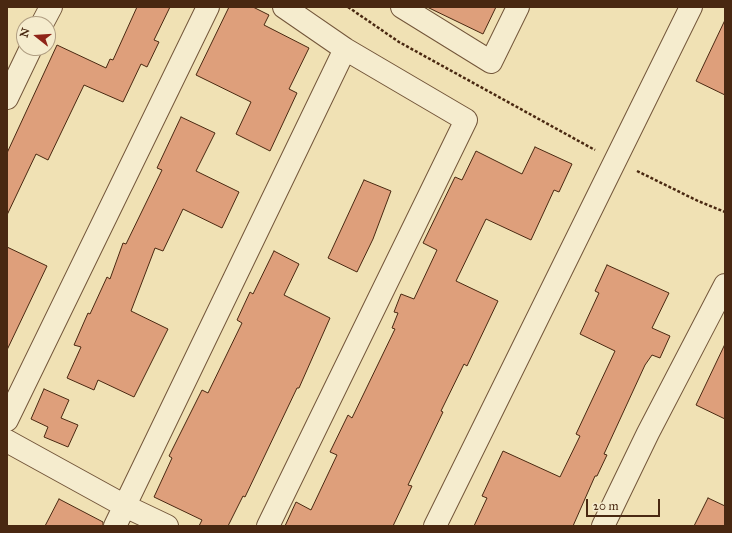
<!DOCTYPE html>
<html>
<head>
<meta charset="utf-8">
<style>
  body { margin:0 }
  #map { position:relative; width:732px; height:533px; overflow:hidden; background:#f0e1b4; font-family:"IM FELL Great Primer",serif }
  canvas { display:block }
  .frame { position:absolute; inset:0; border:8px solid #492811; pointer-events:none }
  .north { position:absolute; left:16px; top:16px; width:40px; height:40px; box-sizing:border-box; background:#f5ecce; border:1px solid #b09e82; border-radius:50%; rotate:287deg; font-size:11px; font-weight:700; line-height:16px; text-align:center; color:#492811 }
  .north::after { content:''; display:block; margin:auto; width:14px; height:18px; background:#8f2418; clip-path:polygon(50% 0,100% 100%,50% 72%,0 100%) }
  .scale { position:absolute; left:586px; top:499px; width:74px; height:18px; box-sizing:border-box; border:2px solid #492811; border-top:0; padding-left:5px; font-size:12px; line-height:14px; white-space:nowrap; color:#492811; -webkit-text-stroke:3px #f5ecce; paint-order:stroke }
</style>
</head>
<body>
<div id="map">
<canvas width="732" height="533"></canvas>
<div class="frame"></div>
<div class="north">N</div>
<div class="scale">20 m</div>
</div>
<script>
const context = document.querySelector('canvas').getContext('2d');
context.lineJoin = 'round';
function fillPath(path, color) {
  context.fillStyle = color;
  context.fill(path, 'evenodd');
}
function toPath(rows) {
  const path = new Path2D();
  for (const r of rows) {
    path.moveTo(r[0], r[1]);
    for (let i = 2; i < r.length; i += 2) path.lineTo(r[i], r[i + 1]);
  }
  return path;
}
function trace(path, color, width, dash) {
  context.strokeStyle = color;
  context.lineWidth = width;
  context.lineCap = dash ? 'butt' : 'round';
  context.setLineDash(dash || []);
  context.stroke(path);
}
const building = toPath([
  [137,7,170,7,154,40,159,42,147,67,141,64,123,102,84,85,48,160,36,154,7,215,7,153,57,45,106,68,110,59,113,60,137,7],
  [229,7,253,7,269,15,264,25,309,48,289,89,297,93,270,151,236,134,251,102,196,75,229,7],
  [427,7,496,7,483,34,427,7],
  [725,20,725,95,696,81,725,20],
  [181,117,215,133,196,171,239,192,222,228,183,209,163,251,155,248,131,311,168,329,134,397,98,380,94,390,67,378,81,347,74,345,88,313,90,314,107,277,110,279,123,243,126,244,162,170,157,168,181,117],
  [535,147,572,164,559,192,554,190,531,240,486,219,456,281,498,301,467,366,464,364,441,411,443,412,408,485,412,486,393,526,285,526,296,502,311,510,337,455,330,452,348,415,352,418,395,329,392,328,398,313,394,312,401,294,414,299,437,250,423,243,455,177,462,180,476,151,522,174,535,147],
  [364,180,391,191,373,239,357,272,328,258,364,180],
  [7,247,47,266,7,350,7,247],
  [274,251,299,264,284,295,330,318,299,388,297,388,245,497,243,496,228,526,199,526,202,520,154,497,172,458,169,456,202,390,208,393,242,323,237,320,250,292,253,294,274,251],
  [607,265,669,293,652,328,670,336,660,358,652,355,645,365,604,454,607,455,597,476,595,476,573,526,474,526,487,498,482,496,503,451,560,477,580,436,576,434,615,351,580,334,599,293,595,291,607,265],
  [725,344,725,419,696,405,725,344],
  [44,389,69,400,61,418,78,425,68,447,44,437,48,427,31,419,44,389],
  [708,498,725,506,725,526,694,526,708,498],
  [59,499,103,522,103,526,45,526,59,499]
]);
fillPath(building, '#de9f7b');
trace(building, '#492811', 1);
const minor = toPath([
  [402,7,491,62,518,7],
  [42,24,51,7],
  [7,98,31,48],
  [7,420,208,7],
  [7,441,125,506,167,526],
  [115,526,345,49],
  [268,526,466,120,345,49,284,7],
  [435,526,691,7],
  [603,526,648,433,725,285]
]);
trace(minor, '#73563a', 24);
trace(toPath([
  [348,7,399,42,595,150],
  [637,171,698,201,725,212]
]), '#492811', 2.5, [3, 2]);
trace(minor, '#f5ecce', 22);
</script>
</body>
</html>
